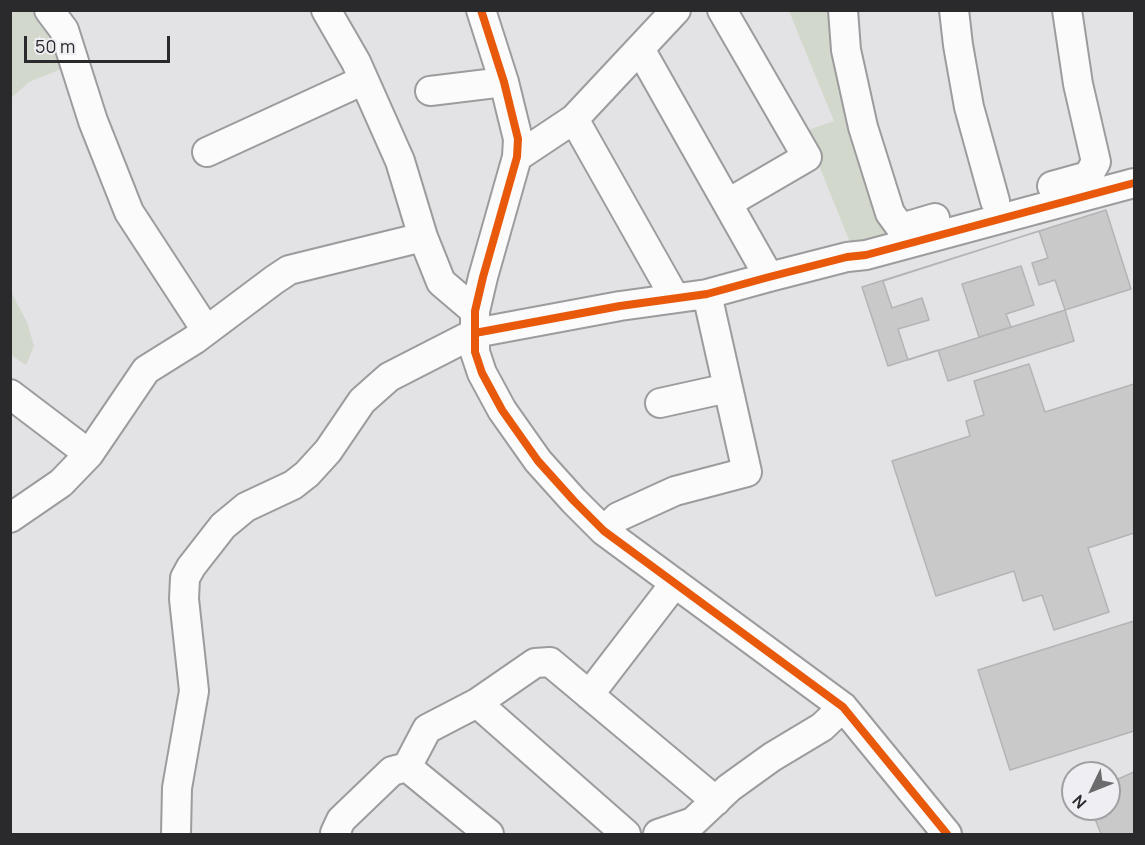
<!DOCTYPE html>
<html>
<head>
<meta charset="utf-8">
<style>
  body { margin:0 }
  #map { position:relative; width:1145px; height:845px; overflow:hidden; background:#e3e2e4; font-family:Manrope,sans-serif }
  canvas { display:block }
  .frame { position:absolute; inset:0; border:12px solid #2a2a2c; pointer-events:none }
  .north { position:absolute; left:1061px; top:761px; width:60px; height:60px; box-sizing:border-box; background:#efeef3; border:2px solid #a0a0a3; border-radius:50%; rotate:227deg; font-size:16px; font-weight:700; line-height:24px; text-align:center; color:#2a2a2c }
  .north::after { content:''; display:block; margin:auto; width:21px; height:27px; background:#6b6a6c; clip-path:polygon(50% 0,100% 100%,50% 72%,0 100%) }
  .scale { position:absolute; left:24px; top:36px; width:146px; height:27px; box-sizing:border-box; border:3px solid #2a2a2c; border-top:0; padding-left:8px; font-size:18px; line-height:21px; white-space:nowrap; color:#2a2a2c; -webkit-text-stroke:4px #efeef3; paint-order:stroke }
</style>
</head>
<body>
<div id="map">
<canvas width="1145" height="845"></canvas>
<div class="frame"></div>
<div class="north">N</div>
<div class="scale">50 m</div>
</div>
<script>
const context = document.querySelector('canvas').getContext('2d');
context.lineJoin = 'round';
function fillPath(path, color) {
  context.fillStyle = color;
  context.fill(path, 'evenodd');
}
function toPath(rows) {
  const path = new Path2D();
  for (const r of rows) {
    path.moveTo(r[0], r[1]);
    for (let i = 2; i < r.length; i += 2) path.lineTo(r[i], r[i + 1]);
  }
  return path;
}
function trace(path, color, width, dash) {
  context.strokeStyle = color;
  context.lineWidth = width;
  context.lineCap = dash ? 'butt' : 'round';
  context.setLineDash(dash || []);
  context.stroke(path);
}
fillPath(toPath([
  [11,11,31,11,46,23,66,67,29,82,11,98],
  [789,11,838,11,894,241,854,252,805,131,834,121],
  [10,290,27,322,34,346,26,365,11,355]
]), '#d3d8cc');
const building = toPath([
  [1106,210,1131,289,1065,310,1074,341,948,381,938,350,888,366,862,287,1106,210],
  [1039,231,1048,258,1032,263,1039,285,1055,280,1065,310,908,360,898,329,929,320,922,298,892,308,883,281,1039,231],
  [1021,266,1034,305,1006,314,1011,327,979,337,962,284,1021,266],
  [1029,364,1045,412,1134,384,1134,533,1088,548,1109,612,1054,630,1042,595,1023,601,1014,571,936,596,892,461,970,436,966,421,984,415,974,381,1029,364],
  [1134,621,1134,731,1010,770,978,670,1134,621],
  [1134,772,1134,834,1101,834,1091,809,1109,809,1109,783,1134,772]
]);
fillPath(building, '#cac9ca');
trace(building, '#b5b3b5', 1.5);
const minor = toPath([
  [49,10,64,30,93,121,129,212,206,330],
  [326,10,356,62,400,161,423,237,441,282,475,311],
  [481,10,504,82,518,139,517,157,483,277,475,311,475,352,482,373,502,410,538,461,574,501,604,531,843,707,947,834],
  [722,10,807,157,728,203],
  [843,10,846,50,863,127,890,213,901,228,935,218],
  [954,10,958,45,969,107,995,201],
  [640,49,769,277],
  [430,91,504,82],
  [574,119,675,298],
  [207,152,364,80],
  [517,157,574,119,676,10],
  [1052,186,1088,176,1096,162,1078,84,1067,10],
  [10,394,89,454],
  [660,403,728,388],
  [10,518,61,483,89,454,146,370,194,340,274,280,289,270,423,237],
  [604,531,618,517,675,491,747,472,707,294],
  [589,695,675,583],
  [477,703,626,834],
  [407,767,427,729,477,703,535,663,550,662,716,801],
  [176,834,177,788,194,691,184,599,185,578,191,567,223,526,246,507,293,485,307,474,328,451,362,401,389,377,475,333,620,306,707,294,769,277,847,257,866,255,1134,183],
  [337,834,335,833,341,820,392,771,407,767,489,834],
  [658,834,693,822,729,788,772,757,822,727,843,707]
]);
trace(minor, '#9c9b9d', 32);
trace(minor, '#fbfbfb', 28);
trace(toPath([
  [481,10,504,82,518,139,517,157,483,277,475,311,475,352,482,373,502,410,538,461,574,501,604,531,843,707,947,834],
  [475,333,620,306,707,294,769,277,847,257,866,255,1134,183]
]), '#e8590c', 8);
</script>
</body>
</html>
